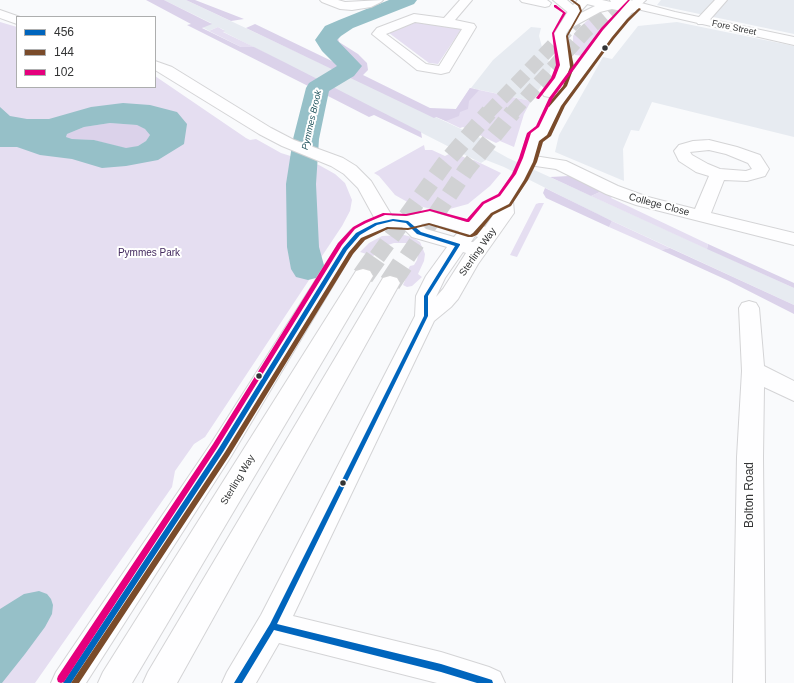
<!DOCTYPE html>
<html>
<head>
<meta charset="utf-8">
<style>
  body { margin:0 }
  #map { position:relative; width:794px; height:683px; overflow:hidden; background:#f9fafc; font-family:Arial,sans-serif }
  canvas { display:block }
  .legend { position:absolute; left:16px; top:16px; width:140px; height:72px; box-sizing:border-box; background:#fff; border:1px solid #adaeae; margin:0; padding:5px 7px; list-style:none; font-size:12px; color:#333435 }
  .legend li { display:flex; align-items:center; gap:8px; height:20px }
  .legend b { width:20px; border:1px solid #adaeae }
</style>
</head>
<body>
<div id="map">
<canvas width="794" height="683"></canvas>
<ul class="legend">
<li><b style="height:5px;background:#0065bd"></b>456</li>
<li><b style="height:5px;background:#7a4b2a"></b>144</li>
<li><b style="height:5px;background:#e5007d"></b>102</li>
</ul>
</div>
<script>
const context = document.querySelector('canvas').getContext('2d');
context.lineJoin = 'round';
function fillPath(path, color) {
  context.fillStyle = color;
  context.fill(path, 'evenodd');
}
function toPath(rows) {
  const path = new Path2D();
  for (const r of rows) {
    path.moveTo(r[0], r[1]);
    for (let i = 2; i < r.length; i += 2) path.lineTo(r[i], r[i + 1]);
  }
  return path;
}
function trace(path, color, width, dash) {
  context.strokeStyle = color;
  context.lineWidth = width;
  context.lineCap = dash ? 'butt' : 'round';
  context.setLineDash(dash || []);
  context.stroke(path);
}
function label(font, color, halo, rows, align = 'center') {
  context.font = font + ' Arial,sans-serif';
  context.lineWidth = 4;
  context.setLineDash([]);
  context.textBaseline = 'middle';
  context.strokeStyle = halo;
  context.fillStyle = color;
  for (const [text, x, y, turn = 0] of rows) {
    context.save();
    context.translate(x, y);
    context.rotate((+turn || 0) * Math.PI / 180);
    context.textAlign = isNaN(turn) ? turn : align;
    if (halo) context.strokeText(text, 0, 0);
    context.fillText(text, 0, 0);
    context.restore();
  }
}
fillPath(toPath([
  [164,0,186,0,493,144,496,146,492,149,508,158,794,288,794,305,597,214,504,167,486,160,481,163,284,63,222,31,224,30,218,27,209,31,202,27,211,23],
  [661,0,794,0,794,34,657,5],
  [677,22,794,46,794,137,652,102,639,131,631,130,623,149,624,181,555,152,559,135,603,57,612,59,638,26],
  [531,27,541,28,539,36,542,47,551,66,550,73,531,101,471,88,493,60]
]), '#e7ebf1');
fillPath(toPath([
  [591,17,609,21,583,56,575,55,573,49,573,36,576,31],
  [419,21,462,28,438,64,429,63,389,33],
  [0,22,17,27,17,87,155,87,155,76,246,138,250,140,256,139,281,153,319,165,335,174,345,183,352,200,350,211,342,226,320,259,313,274,205,437,194,444,175,471,172,487,35,683,0,683],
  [218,27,225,31,223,32,254,47,241,47,209,31],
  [470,88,531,101,524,114,514,147,500,141,496,143,463,127,460,128,439,118,456,109],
  [424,145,425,150,432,150,445,156,453,152,472,161,474,160,501,173,490,186,468,204,446,210,435,210,411,204,395,195,379,176,374,173],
  [602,191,613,196,611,198,708,244,707,249,591,196],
  [539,203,544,203,517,257,510,255,536,204],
  [612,221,670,248,661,250,609,227],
  [404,235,412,237,420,242,425,254,424,261,418,274,422,277,412,286,407,287,403,285,406,278,406,273,410,266,414,265,417,260,418,255,414,253,412,247,413,243,394,243,388,245,373,256,360,252,369,243,382,236]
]), '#e5def1');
fillPath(toPath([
  [146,0,164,0,212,24,202,28,241,47,254,47,286,63,421,132,422,138,374,115,369,117,326,95,315,145,298,140,307,104,306,104,307,96,312,88,187,25,191,24],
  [186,0,195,0,244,19,231,21],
  [395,0,417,0,382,12,340,29,337,33,339,42,358,54,367,63,368,70,363,75,430,108,456,109,470,88,479,90,469,101,468,109,460,112,459,116,446,121,436,117,434,118,246,28,255,24,338,64,333,54,323,44,321,38,325,30,353,16],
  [110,123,137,125,145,129,150,135,146,141,138,146,126,149,94,140,72,139,66,137,67,134,84,127],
  [569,176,578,180,602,191,591,196,550,177],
  [545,188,612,221,609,227,546,198,543,193],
  [708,244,794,283,794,288,707,249],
  [670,248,794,305,794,314,729,281,661,250]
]), '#dbd2ea');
fillPath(toPath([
  [123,103,150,105,177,112,187,124,184,144,158,160,126,166,102,168,72,159,40,155,17,147,0,147,0,107,10,116,27,119,49,119,91,107],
  [110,123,137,125,145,129,150,135,146,141,138,146,126,148,94,140,72,139,66,137,67,134,84,127],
  [39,591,47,594,51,599,53,605,52,614,45,627,25,654,2,683,0,683,0,609,24,594]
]), '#96c0c8');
fillPath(toPath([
  [389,0,417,0,414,4,353,28,341,36,337,40,362,66,354,76,329,91,319,139,316,184,319,247,325,269,320,277,308,280,296,277,291,269,287,247,286,184,293,139,306,88,309,83,337,66,322,51,315,40,325,26,339,20,389,0]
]), '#96c0c8');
trace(toPath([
  [488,113,576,21],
  [512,113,585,32,622,0]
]), '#d1d2d4', 14, [14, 6]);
trace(toPath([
  [377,257,445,163,489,112],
  [407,257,466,170,513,112]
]), '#d1d2d4', 17, [17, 8]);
trace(toPath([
  [363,276,377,256],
  [390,283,408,256]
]), '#d1d2d4', 22, [22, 11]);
const street = toPath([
  [320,0,338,0,345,2,383,0,381,2,371,7,352,10,340,9,322,2,320,0],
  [460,0,472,0,455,20,474,24,476,27,449,72,441,74,417,70,372,34,377,28,414,14,444,18,460,0],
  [415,22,462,29,439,66,426,64,386,34,415,22],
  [520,0,547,0,551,3,549,6,545,7,522,2,520,0],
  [715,0,727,0,706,24,698,24,696,21,698,18,715,0],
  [709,140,737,147,760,155,769,169,765,176,747,181,724,180,711,213,794,233,794,245,636,205,606,194,556,169,522,164,520,160,522,156,528,155,566,161,618,186,648,197,695,209,709,176,696,172,679,161,674,151,679,145,693,141,709,140],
  [709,150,726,154,748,163,752,169,746,171,720,169,708,164,692,155,690,152,709,150],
  [749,301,756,303,759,308,764,366,794,381,794,401,764,387,763,457,765,683,733,683,737,457,742,371,739,308,742,303,749,301]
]);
const secondary = toPath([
  [578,0,591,0,579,13,566,34,572,66,568,78,602,31,625,6,629,5,633,6,635,9,612,37,564,102,551,132,549,135,542,139,536,160,529,177,513,201,514,213,478,264,458,299,451,307,434,321,293,616,441,652,489,667,500,672,505,683,437,683,279,643,256,683,222,683,227,672,261,615,415,316,416,296,426,276,447,247,412,237,402,227,388,227,365,238,353,252,230,458,86,683,51,683,56,672,212,442,338,245,351,230,375,219,358,188,344,174,331,166,282,146,259,134,155,70,155,61,172,67,271,128,294,140,343,158,356,166,371,181,392,216,407,216,429,211,467,222,482,204,498,197,511,177,520,160,527,136,529,133,536,129,554,96,549,97,544,96,542,93,552,81,558,66,554,34,570,8,578,0],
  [496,211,485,227,483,226,494,212,496,211],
  [429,223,459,231,454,237,426,229,421,224,429,223],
  [475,236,478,237,473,242,471,242,475,236],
  [463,252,466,253,443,289,436,297,445,278,463,252],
  [0,10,20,17,17,17,17,24,0,18,0,10]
]);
const primary = toPath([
  [553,0,567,0,580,11,578,14,570,14,553,0],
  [577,0,602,0,611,2,610,0,630,0,675,12,794,37,794,45,637,9,635,12,631,13,612,9,600,12,569,29,561,29,559,26,561,23,595,6,579,2,577,0]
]);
const highway = toPath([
  [633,0,646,0,633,12,625,12,623,9,625,6,633,0],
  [363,269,370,271,373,276,132,683,98,683,103,672,356,271,363,269],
  [390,276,397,278,400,283,177,683,143,683,148,672,380,283,383,278,390,276]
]);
trace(street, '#d4d4d6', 2);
trace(secondary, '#d4d4d6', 2);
trace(primary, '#d4d4d6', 2);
trace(highway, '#d4d4d6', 2);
fillPath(street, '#fefeff');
fillPath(secondary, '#fefeff');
fillPath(primary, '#fefeff');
fillPath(highway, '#fefeff');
fillPath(toPath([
  [393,219,408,221,421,232,460,244,460,245,428,296,428,316,277,624,441,664,489,679,492,680,493,683,477,683,441,672,274,630,242,683,234,683,270,624,424,316,424,296,455,246,417,234,406,223,393,221,377,225,360,235,347,250,223,452,71,683,63,683,219,448,343,248,356,233,375,223,393,219]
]), '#0065bd');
fillPath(toPath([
  [570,0,573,0,580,5,582,11,568,36,574,67,567,86,549,107,548,107,546,106,547,105,563,86,570,67,566,36,580,11,578,6,570,0],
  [639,8,641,9,629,21,614,39,565,106,551,136,543,142,537,162,528,180,511,206,493,215,477,235,472,237,468,237,429,225,408,230,388,229,365,240,353,254,229,456,79,683,71,683,225,452,349,252,361,238,387,227,408,228,429,223,470,235,473,233,491,213,509,204,524,180,533,162,539,141,547,135,561,106,612,37,627,19,639,8]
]), '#7a4b2a');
fillPath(toPath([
  [628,0,630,0,603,30,553,98,539,127,531,133,523,158,516,174,500,196,484,204,469,222,467,222,430,211,406,216,385,215,366,223,355,229,342,245,217,448,64,682,61,683,58,682,57,679,58,676,213,444,338,243,353,227,364,221,383,213,406,214,430,209,467,219,482,202,498,194,512,174,519,158,527,133,536,126,549,98,601,28,628,0],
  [554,5,556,5,566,13,554,33,560,65,555,78,539,99,538,99,536,98,551,78,556,65,552,33,563,13,554,7,554,5]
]), '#e5007d');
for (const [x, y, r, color] of [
  [605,48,3.5,"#333435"],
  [259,376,3.5,"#333435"],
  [343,483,3.5,"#333435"]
]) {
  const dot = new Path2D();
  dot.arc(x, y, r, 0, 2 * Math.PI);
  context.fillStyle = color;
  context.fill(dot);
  trace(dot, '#fff', 1.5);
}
label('9px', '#333435', '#fff', [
  ["Fore Street",734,28,12]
]);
label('italic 9px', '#1f525b', '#fff', [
  ["Pymmes Brook",312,120,-77]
]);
label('10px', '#333435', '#fff', [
  ["College Close",659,205,15],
  ["Sterling Way",478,252,-55],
  ["Sterling Way",238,480,-59]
]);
label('10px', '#432a5f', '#fff', [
  ["Pymmes Park",149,253]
]);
label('12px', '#333435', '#fff', [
  ["Bolton Road",750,495,-90]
]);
</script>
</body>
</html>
